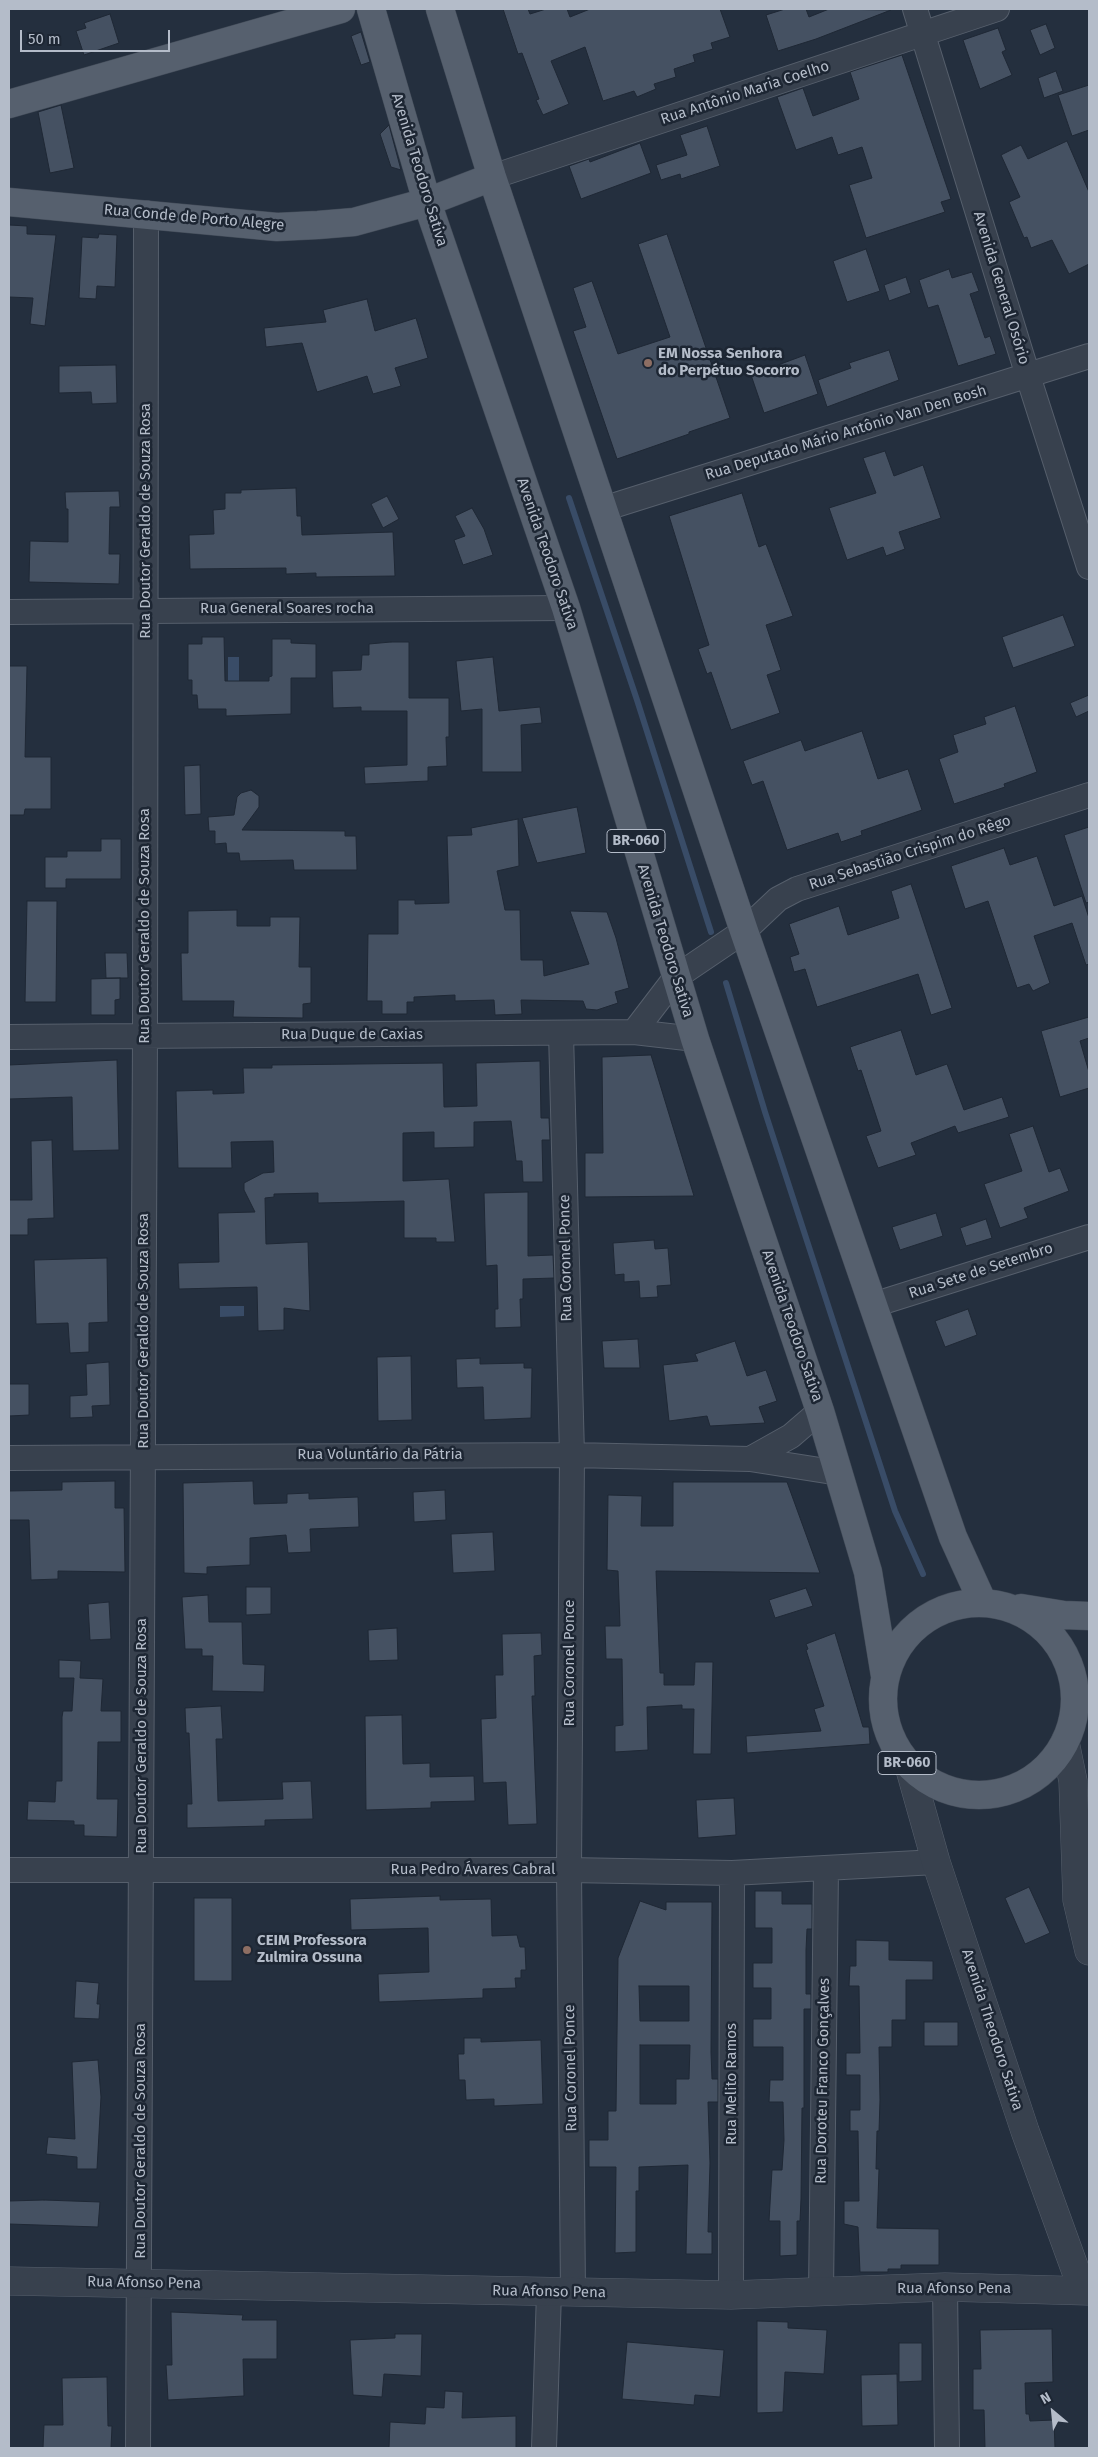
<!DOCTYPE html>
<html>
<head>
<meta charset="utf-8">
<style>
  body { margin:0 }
  #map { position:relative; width:1098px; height:2457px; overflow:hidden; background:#242f3e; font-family:"Fira Sans",sans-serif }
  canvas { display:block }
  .frame { position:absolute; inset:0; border:10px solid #b4bcc9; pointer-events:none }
  .north { position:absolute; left:1028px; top:2387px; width:50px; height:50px; -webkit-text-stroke:4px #1d2633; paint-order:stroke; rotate:332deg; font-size:14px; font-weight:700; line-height:20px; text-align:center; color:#b4bcc9 }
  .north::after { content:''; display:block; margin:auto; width:18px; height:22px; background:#b4bcc9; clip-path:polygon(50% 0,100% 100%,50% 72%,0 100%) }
  .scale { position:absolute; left:20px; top:30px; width:150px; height:22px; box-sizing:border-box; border:2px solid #b4bcc9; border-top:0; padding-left:6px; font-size:15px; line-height:18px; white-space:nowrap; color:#b4bcc9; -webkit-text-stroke:4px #1d2633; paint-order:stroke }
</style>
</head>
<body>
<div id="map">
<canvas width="1098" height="2457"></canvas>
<div class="frame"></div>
<div class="north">N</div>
<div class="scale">50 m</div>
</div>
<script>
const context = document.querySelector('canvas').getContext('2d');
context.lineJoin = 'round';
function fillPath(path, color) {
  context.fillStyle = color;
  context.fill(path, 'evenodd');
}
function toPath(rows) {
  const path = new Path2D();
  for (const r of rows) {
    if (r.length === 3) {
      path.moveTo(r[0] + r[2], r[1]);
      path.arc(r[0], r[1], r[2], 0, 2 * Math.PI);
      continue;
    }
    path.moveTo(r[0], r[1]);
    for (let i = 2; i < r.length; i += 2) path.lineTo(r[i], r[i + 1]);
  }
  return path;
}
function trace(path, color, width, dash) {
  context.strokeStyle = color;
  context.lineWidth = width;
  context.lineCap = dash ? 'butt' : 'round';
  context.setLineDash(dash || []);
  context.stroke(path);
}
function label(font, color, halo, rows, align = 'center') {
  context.font = font + ' "Fira Sans",sans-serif';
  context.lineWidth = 5;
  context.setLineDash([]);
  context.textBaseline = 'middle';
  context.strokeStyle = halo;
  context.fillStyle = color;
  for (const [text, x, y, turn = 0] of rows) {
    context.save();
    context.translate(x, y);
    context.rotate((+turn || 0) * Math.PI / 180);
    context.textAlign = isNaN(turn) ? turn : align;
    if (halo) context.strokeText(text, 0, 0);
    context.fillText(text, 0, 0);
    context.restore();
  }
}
fillPath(toPath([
  [228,657,239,657,239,681,228,681],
  [220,1306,244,1306,244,1316,220,1317]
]), '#394c67');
trace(toPath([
  [569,498,637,700,711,932],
  [726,983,765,1112,895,1511,923,1574]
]), '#394c67', 6);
const building = toPath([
  [503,9,528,9,530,14,546,9,567,9,570,17,590,9,720,9,730,37,711,43,713,49,693,55,695,62,674,69,676,77,654,84,656,89,637,97,634,91,603,101,585,47,551,61,569,104,543,115,536,100,539,99,522,53,518,54,503,9],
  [785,9,806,9,809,17,829,9,891,10,816,39,778,51,766,15,785,9],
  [110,14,119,43,84,55,76,31,86,28,84,23,110,14],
  [1046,24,1055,48,1040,55,1030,30,1046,24],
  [998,28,1006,50,1002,52,1012,75,980,89,963,40,998,28],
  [361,32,370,62,361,65,351,36,361,32],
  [902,55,951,199,941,202,945,212,866,238,849,185,872,178,862,147,838,155,832,137,796,150,777,97,803,88,813,116,859,99,850,72,902,55],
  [1056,71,1063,91,1044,98,1038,78,1056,71],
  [1089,85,1089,130,1072,136,1058,95,1089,85],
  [61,105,74,168,50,173,38,112,61,105],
  [389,125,401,170,391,167,380,134,389,125],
  [707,126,720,166,681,179,680,174,661,180,656,165,687,155,680,135,707,126],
  [1067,141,1089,192,1089,264,1069,274,1052,240,1031,248,1027,237,1024,238,1009,202,1020,197,1001,155,1021,145,1028,159,1067,141],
  [640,143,651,173,581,199,569,166,589,159,590,162,640,143],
  [9,225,27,226,27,234,56,235,45,326,30,324,33,298,9,297,9,225],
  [99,234,117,235,115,287,97,286,96,299,79,298,82,237,98,238,99,234],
  [667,234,730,418,689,432,689,434,617,459,573,331,586,327,573,288,592,281,618,354,670,337,638,244,667,234],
  [866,249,880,291,847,302,833,261,866,249],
  [949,269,952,278,972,272,979,291,970,294,985,338,990,336,996,354,958,366,938,305,928,308,919,280,949,269],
  [906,277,911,293,889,301,884,285,906,277],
  [367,299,375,331,416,318,428,358,395,368,401,386,373,394,367,376,317,392,302,343,266,347,264,328,326,322,323,310,367,299],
  [889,350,899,380,827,407,818,380,851,368,849,363,889,350],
  [805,355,818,394,764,413,751,375,805,355],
  [116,365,117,403,92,404,91,392,59,393,59,366,116,365],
  [885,451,894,476,923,465,941,518,899,532,905,549,886,556,883,547,847,560,829,508,876,493,863,458,885,451],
  [296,488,297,516,301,516,302,535,393,532,395,576,316,577,316,573,286,574,286,568,190,569,189,535,214,534,213,510,225,509,225,493,241,493,241,490,296,488],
  [119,491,120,507,110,507,109,554,120,554,119,584,29,582,30,541,68,542,68,509,66,509,65,492,119,491],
  [742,493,759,547,766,544,793,616,766,625,781,670,767,675,780,713,731,730,711,672,707,674,698,649,709,645,669,516,742,493],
  [387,496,399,519,383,528,371,504,387,496],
  [472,508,484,529,493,555,463,565,454,540,465,536,455,516,472,508],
  [1063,615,1075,646,1013,668,1002,637,1063,615],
  [202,637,224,637,225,681,269,681,269,677,272,676,272,639,291,639,291,643,316,644,316,678,291,678,291,714,226,716,226,709,198,709,197,695,192,695,192,680,188,680,188,644,202,644,202,637],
  [391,642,409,642,409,698,449,698,449,737,446,737,447,766,428,767,428,781,365,784,364,767,407,765,407,711,361,711,361,707,333,708,332,671,361,670,362,655,369,655,369,644,391,642],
  [493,657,499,711,540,707,542,723,521,725,522,772,482,772,482,709,461,711,456,661,493,657],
  [9,666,27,666,25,757,51,757,51,809,25,809,24,815,9,815,9,666],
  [1089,695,1089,711,1076,717,1070,703,1089,695],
  [1015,706,1037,772,1004,784,1005,787,954,804,939,759,958,752,953,735,986,724,984,717,1015,706],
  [862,731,878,779,908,769,922,810,861,831,862,835,841,842,838,833,787,850,763,781,752,785,743,761,801,740,805,751,862,731],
  [200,765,201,814,185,815,184,766,200,765],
  [251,790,259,796,259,807,242,830,345,831,345,836,356,836,357,870,294,870,293,860,240,861,239,853,227,853,226,843,215,844,215,831,209,831,208,817,234,815,237,797,241,793,251,790],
  [577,807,586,853,537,863,522,818,577,807],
  [518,819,519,866,497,871,505,910,520,910,521,960,543,960,544,976,589,964,570,911,607,912,616,938,629,988,615,992,618,1003,597,1010,586,1009,583,1001,521,1000,522,1014,495,1015,494,1000,455,1001,455,995,414,997,414,1002,407,1002,407,1014,382,1014,382,1001,367,1001,368,934,398,934,398,900,415,900,415,904,449,903,447,836,472,835,471,828,518,819],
  [1089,827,1089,902,1086,903,1064,835,1089,827],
  [101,839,121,839,121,879,66,879,66,888,45,888,45,857,67,857,67,851,101,851,101,839],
  [1004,848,1010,865,1037,856,1054,906,1082,896,1089,918,1089,964,1086,965,1072,923,1034,936,1050,983,1033,991,1029,984,1017,988,988,901,965,909,951,866,1004,848],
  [911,884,952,1008,931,1015,918,974,817,1007,805,969,794,972,790,957,799,954,789,924,839,906,848,935,899,918,891,891,911,884],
  [27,901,57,901,56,1002,25,1002,27,901],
  [237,910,237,926,270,926,270,917,300,917,299,967,311,967,311,1003,303,1004,303,1018,233,1017,234,1001,182,1001,181,953,188,953,188,911,237,910],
  [105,953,127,953,128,978,106,978,105,953],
  [120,978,120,999,115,1000,115,1015,91,1015,91,979,120,978],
  [1089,1017,1089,1038,1080,1041,1089,1072,1089,1088,1060,1097,1041,1031,1089,1017],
  [901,1030,916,1075,947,1064,964,1110,1002,1097,1009,1117,958,1133,955,1126,911,1143,916,1155,878,1168,866,1136,881,1131,861,1070,858,1071,850,1047,901,1030],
  [651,1055,694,1196,585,1197,585,1153,603,1153,602,1057,651,1055],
  [117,1060,119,1150,73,1151,72,1097,9,1099,9,1065,117,1060],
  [540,1061,541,1118,549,1118,550,1140,542,1140,543,1182,523,1182,522,1161,516,1161,511,1121,474,1122,474,1147,434,1148,434,1132,403,1133,403,1181,449,1179,455,1242,436,1242,436,1238,404,1238,404,1201,318,1203,318,1193,274,1194,274,1197,265,1198,266,1244,308,1242,310,1311,284,1308,284,1330,258,1331,257,1287,179,1289,178,1263,219,1262,218,1213,255,1212,244,1190,244,1183,263,1173,274,1172,273,1141,231,1142,232,1168,178,1168,176,1091,213,1090,213,1094,244,1093,243,1068,272,1068,272,1065,443,1063,444,1107,477,1106,476,1063,540,1061],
  [1033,1126,1049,1172,1060,1168,1069,1191,1024,1208,1028,1218,1000,1228,984,1184,1022,1171,1009,1134,1033,1126],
  [52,1140,54,1218,28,1219,28,1235,9,1235,9,1200,32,1200,31,1141,52,1140],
  [528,1192,528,1256,553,1255,554,1278,523,1279,523,1299,520,1299,521,1327,495,1328,495,1309,498,1309,497,1265,486,1266,484,1193,528,1192],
  [936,1213,943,1236,900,1250,892,1227,936,1213],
  [986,1219,992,1238,966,1246,960,1228,986,1219],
  [654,1240,655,1249,668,1248,671,1285,657,1286,658,1297,640,1298,639,1281,624,1282,624,1274,615,1275,613,1243,654,1240],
  [107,1258,108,1322,89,1323,89,1352,70,1353,68,1323,36,1324,34,1260,107,1258],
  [968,1309,977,1335,945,1347,935,1321,968,1309],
  [638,1339,640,1368,604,1368,602,1341,638,1339],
  [735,1341,747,1376,766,1370,777,1401,759,1407,765,1423,710,1426,707,1416,669,1421,663,1365,698,1361,695,1354,735,1341],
  [411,1356,412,1420,378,1421,377,1357,411,1356],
  [480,1358,480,1364,524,1363,524,1368,532,1368,531,1418,484,1420,483,1387,457,1388,456,1359,480,1358],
  [109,1362,110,1405,92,1406,93,1417,70,1418,70,1396,87,1395,86,1364,109,1362],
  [9,1384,29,1384,29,1415,9,1416,9,1384],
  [115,1481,115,1508,124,1508,125,1572,58,1571,58,1579,31,1580,29,1520,9,1520,9,1491,62,1490,62,1482,115,1481],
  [253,1481,254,1504,287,1503,287,1494,309,1493,309,1499,358,1497,359,1527,310,1529,311,1552,288,1553,286,1535,250,1538,250,1565,207,1567,207,1574,184,1573,183,1483,253,1481],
  [673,1482,787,1482,820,1573,656,1571,660,1673,664,1673,664,1685,694,1685,695,1662,713,1662,711,1754,693,1754,694,1709,682,1709,682,1705,647,1707,648,1750,615,1752,615,1726,623,1725,622,1659,606,1659,605,1626,620,1626,618,1571,607,1570,608,1495,642,1496,641,1526,673,1526,673,1482],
  [445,1490,446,1520,414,1522,413,1492,445,1490],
  [493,1532,495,1571,453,1573,451,1534,493,1532],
  [246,1587,271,1587,271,1614,246,1615,246,1587],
  [806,1588,813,1606,775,1618,769,1600,806,1588],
  [208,1595,209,1622,242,1622,243,1664,265,1665,264,1692,212,1691,213,1656,202,1656,202,1649,185,1649,182,1597,208,1595],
  [109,1602,111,1639,90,1640,88,1604,109,1602],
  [397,1628,398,1660,369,1661,368,1630,397,1628],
  [541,1633,542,1655,534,1656,535,1696,532,1696,537,1824,508,1825,506,1782,483,1783,481,1719,496,1718,495,1675,503,1675,502,1634,541,1633],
  [835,1633,863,1727,869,1727,870,1744,747,1753,746,1736,821,1731,814,1709,824,1706,806,1650,808,1649,806,1644,835,1633],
  [59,1660,81,1661,80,1678,103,1679,101,1711,121,1711,121,1742,98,1742,97,1799,118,1799,117,1837,84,1836,84,1825,74,1825,74,1821,27,1820,28,1801,55,1802,56,1781,62,1781,62,1717,63,1711,72,1711,74,1678,59,1678,59,1660],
  [221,1706,223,1739,216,1739,218,1801,283,1799,282,1782,311,1781,313,1819,265,1820,265,1826,187,1828,187,1804,192,1804,189,1733,186,1733,185,1708,221,1706],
  [402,1715,403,1764,430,1763,430,1777,474,1776,475,1801,431,1802,431,1808,366,1810,365,1716,402,1715],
  [734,1798,736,1835,698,1838,696,1800,734,1798],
  [1029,1887,1050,1933,1025,1944,1005,1898,1029,1887],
  [755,1891,782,1891,782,1904,812,1904,812,1929,807,1929,806,1950,806,1994,811,1994,811,2009,804,2009,804,2108,802,2108,801,2199,800,2221,797,2221,797,2255,780,2256,780,2221,769,2221,772,2170,782,2170,784,2140,783,2102,769,2102,770,2080,783,2080,783,2047,753,2047,753,2019,771,2019,771,1988,753,1988,753,1963,772,1963,772,1928,755,1928,755,1891],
  [440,1896,440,1900,491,1899,492,1936,517,1935,520,1947,525,1947,526,1970,521,1970,521,1978,515,1978,516,1988,483,1989,483,1998,379,2002,378,1974,429,1972,428,1928,351,1930,350,1899,440,1896],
  [194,1898,232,1898,232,1981,194,1981,194,1898],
  [640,1901,666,1910,666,1902,712,1902,711,2052,712,2079,718,2079,718,2102,708,2102,710,2163,708,2232,712,2232,712,2254,686,2254,688,2165,639,2167,639,2191,636,2191,636,2252,615,2253,616,2167,589,2167,589,2140,608,2140,608,2111,616,2111,618,1958,640,1901],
  [639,1986,689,1986,689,2021,640,2021,639,1986],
  [640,2045,690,2045,689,2079,676,2079,676,2104,640,2104,640,2045],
  [856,1940,889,1941,889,1960,933,1961,933,1980,906,1980,906,2020,892,2020,892,2047,879,2047,880,2100,879,2131,877,2131,876,2169,879,2169,877,2228,939,2229,939,2265,901,2265,901,2269,888,2269,888,2272,860,2272,858,2227,844,2224,844,2201,859,2201,858,2131,850,2131,850,2110,860,2110,860,2075,846,2075,846,2053,860,2053,859,1986,849,1986,850,1966,856,1966,856,1940],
  [76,1981,99,1983,97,2004,100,2004,99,2019,74,2018,76,1981],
  [924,2022,958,2022,958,2046,924,2046,924,2022],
  [464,2038,481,2038,481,2042,541,2040,543,2104,494,2106,494,2099,466,2100,465,2080,459,2080,458,2054,464,2054,464,2038],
  [98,2060,101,2097,97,2169,77,2169,77,2157,46,2154,48,2137,75,2139,72,2062,98,2060],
  [44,2200,100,2202,98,2227,9,2224,9,2201,44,2200],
  [171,2312,243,2315,242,2320,277,2320,277,2359,243,2359,244,2396,168,2400,166,2365,172,2365,171,2312],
  [757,2321,788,2322,788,2328,827,2330,824,2374,785,2372,783,2412,757,2413,757,2321],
  [1052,2329,1053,2382,1025,2383,1026,2414,1029,2414,1030,2421,1054,2420,1055,2448,985,2448,984,2410,973,2410,973,2369,981,2369,980,2330,1052,2329],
  [395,2334,422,2334,421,2376,384,2374,382,2397,353,2395,350,2340,395,2338,395,2334],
  [627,2342,724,2350,720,2397,695,2395,694,2405,622,2399,627,2342],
  [899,2343,922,2343,922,2381,899,2382,899,2343],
  [897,2374,898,2425,862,2426,861,2375,897,2374],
  [107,2377,108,2426,112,2426,111,2448,43,2448,44,2425,63,2425,62,2378,107,2377],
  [445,2391,463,2392,462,2418,516,2416,516,2448,389,2448,390,2422,425,2424,426,2407,444,2408,445,2391]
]);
fillPath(building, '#455162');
trace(building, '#1f2835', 1);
const minor = toPath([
  [915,9,1028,376,1089,567],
  [492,177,997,9],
  [603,509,1089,356],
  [9,612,566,608],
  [634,1032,676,977,744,931,778,899,797,889,1089,795],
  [561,1033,572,1455,569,1870,573,2292],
  [9,1037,634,1032,695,1039],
  [873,1305,1089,1237],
  [9,1458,572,1455,750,1459,839,1473],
  [750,1459,791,1436,820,1411],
  [9,1870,569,1870,732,1873,936,1862],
  [945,2287,947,2448],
  [821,2292,826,1870],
  [731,2295,732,1873],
  [138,2448,145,1036,146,213],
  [544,2448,549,2292]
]);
const tertiary = toPath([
  [1065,1742,1073,1781,1077,1900,1089,1951],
  [909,1766,936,1862,1025,2131,1083,2291],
  [9,2281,731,2295,945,2287,1089,2291]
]);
const primary = toPath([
  [371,9,427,202,566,608,695,1039,820,1411,868,1572,885,1676],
  [440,9,492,177,744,931,953,1537,983,1603],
  [9,104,341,9],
  [9,202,277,227,318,225,354,222,427,202,492,177],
  [979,1699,96],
  [1021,1608,1064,1615,1089,1616]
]);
trace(minor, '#565f6c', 26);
trace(tertiary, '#565f6c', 29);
trace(primary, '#414a57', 29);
trace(minor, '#38414e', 24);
trace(tertiary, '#38414e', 28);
trace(primary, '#56606e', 28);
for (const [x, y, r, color] of [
  [648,363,5,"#8d6e63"],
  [247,1950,5,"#8d6e63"]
]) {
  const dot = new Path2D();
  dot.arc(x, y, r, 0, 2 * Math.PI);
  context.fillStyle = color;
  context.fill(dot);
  trace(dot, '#1d2633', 2);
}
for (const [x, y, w] of [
  [636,841,58],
  [907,1763,58]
]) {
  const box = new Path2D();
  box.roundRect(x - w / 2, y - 11.5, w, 23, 4);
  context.fillStyle = '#1d2633';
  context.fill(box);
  trace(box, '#b4bcc9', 1);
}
label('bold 14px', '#b4bcc9', null, [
  ["BR-060",636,841],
  ["BR-060",907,1763]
]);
label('15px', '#b4bcc9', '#1d2633', [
  ["Rua Antônio Maria Coelho",745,93,-18],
  ["Avenida Teodoro Sativa",419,170,73],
  ["Rua Conde de Porto Alegre",194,218,5],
  ["Avenida General Osório",1001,288,73],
  ["Rua Deputado Mário Antônio Van Den Bosh",846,433,-17],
  ["Rua Doutor Geraldo de Souza Rosa",146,521,-90],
  ["Avenida Teodoro Sativa",547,554,71],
  ["Rua General Soares rocha",287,609],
  ["Rua Sebastião Crispim do Rêgo",910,853,-18],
  ["Rua Doutor Geraldo de Souza Rosa",145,926,-90],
  ["Avenida Teodoro Sativa",665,941,73],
  ["Rua Duque de Caxias",352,1035],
  ["Rua Coronel Ponce",566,1258,-91],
  ["Rua Sete de Setembro",981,1271,-18],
  ["Avenida Teodoro Sativa",792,1326,71],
  ["Rua Doutor Geraldo de Souza Rosa",144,1331,-90],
  ["Rua Voluntário da Pátria",380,1455],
  ["Rua Coronel Ponce",570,1663,-90],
  ["Rua Doutor Geraldo de Souza Rosa",142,1736,-90],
  ["Rua Pedro Ávares Cabral",473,1870],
  ["Avenida Theodoro Sativa",992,2030,72],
  ["Rua Coronel Ponce",571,2068,-91],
  ["Rua Doroteu Franco Gonçalves",823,2081,-89],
  ["Rua Melito Ramos",732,2084,-90],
  ["Rua Doutor Geraldo de Souza Rosa",141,2141,-90],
  ["Rua Afonso Pena",144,2283,1],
  ["Rua Afonso Pena",954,2289],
  ["Rua Afonso Pena",549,2292,1]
]);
label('bold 15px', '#b4bcc9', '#1d2633', [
  ["EM Nossa Senhora",658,354],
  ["do Perpétuo Socorro",658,371],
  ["CEIM Professora",257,1941],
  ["Zulmira Ossuna",257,1958]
], 'left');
</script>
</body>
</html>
